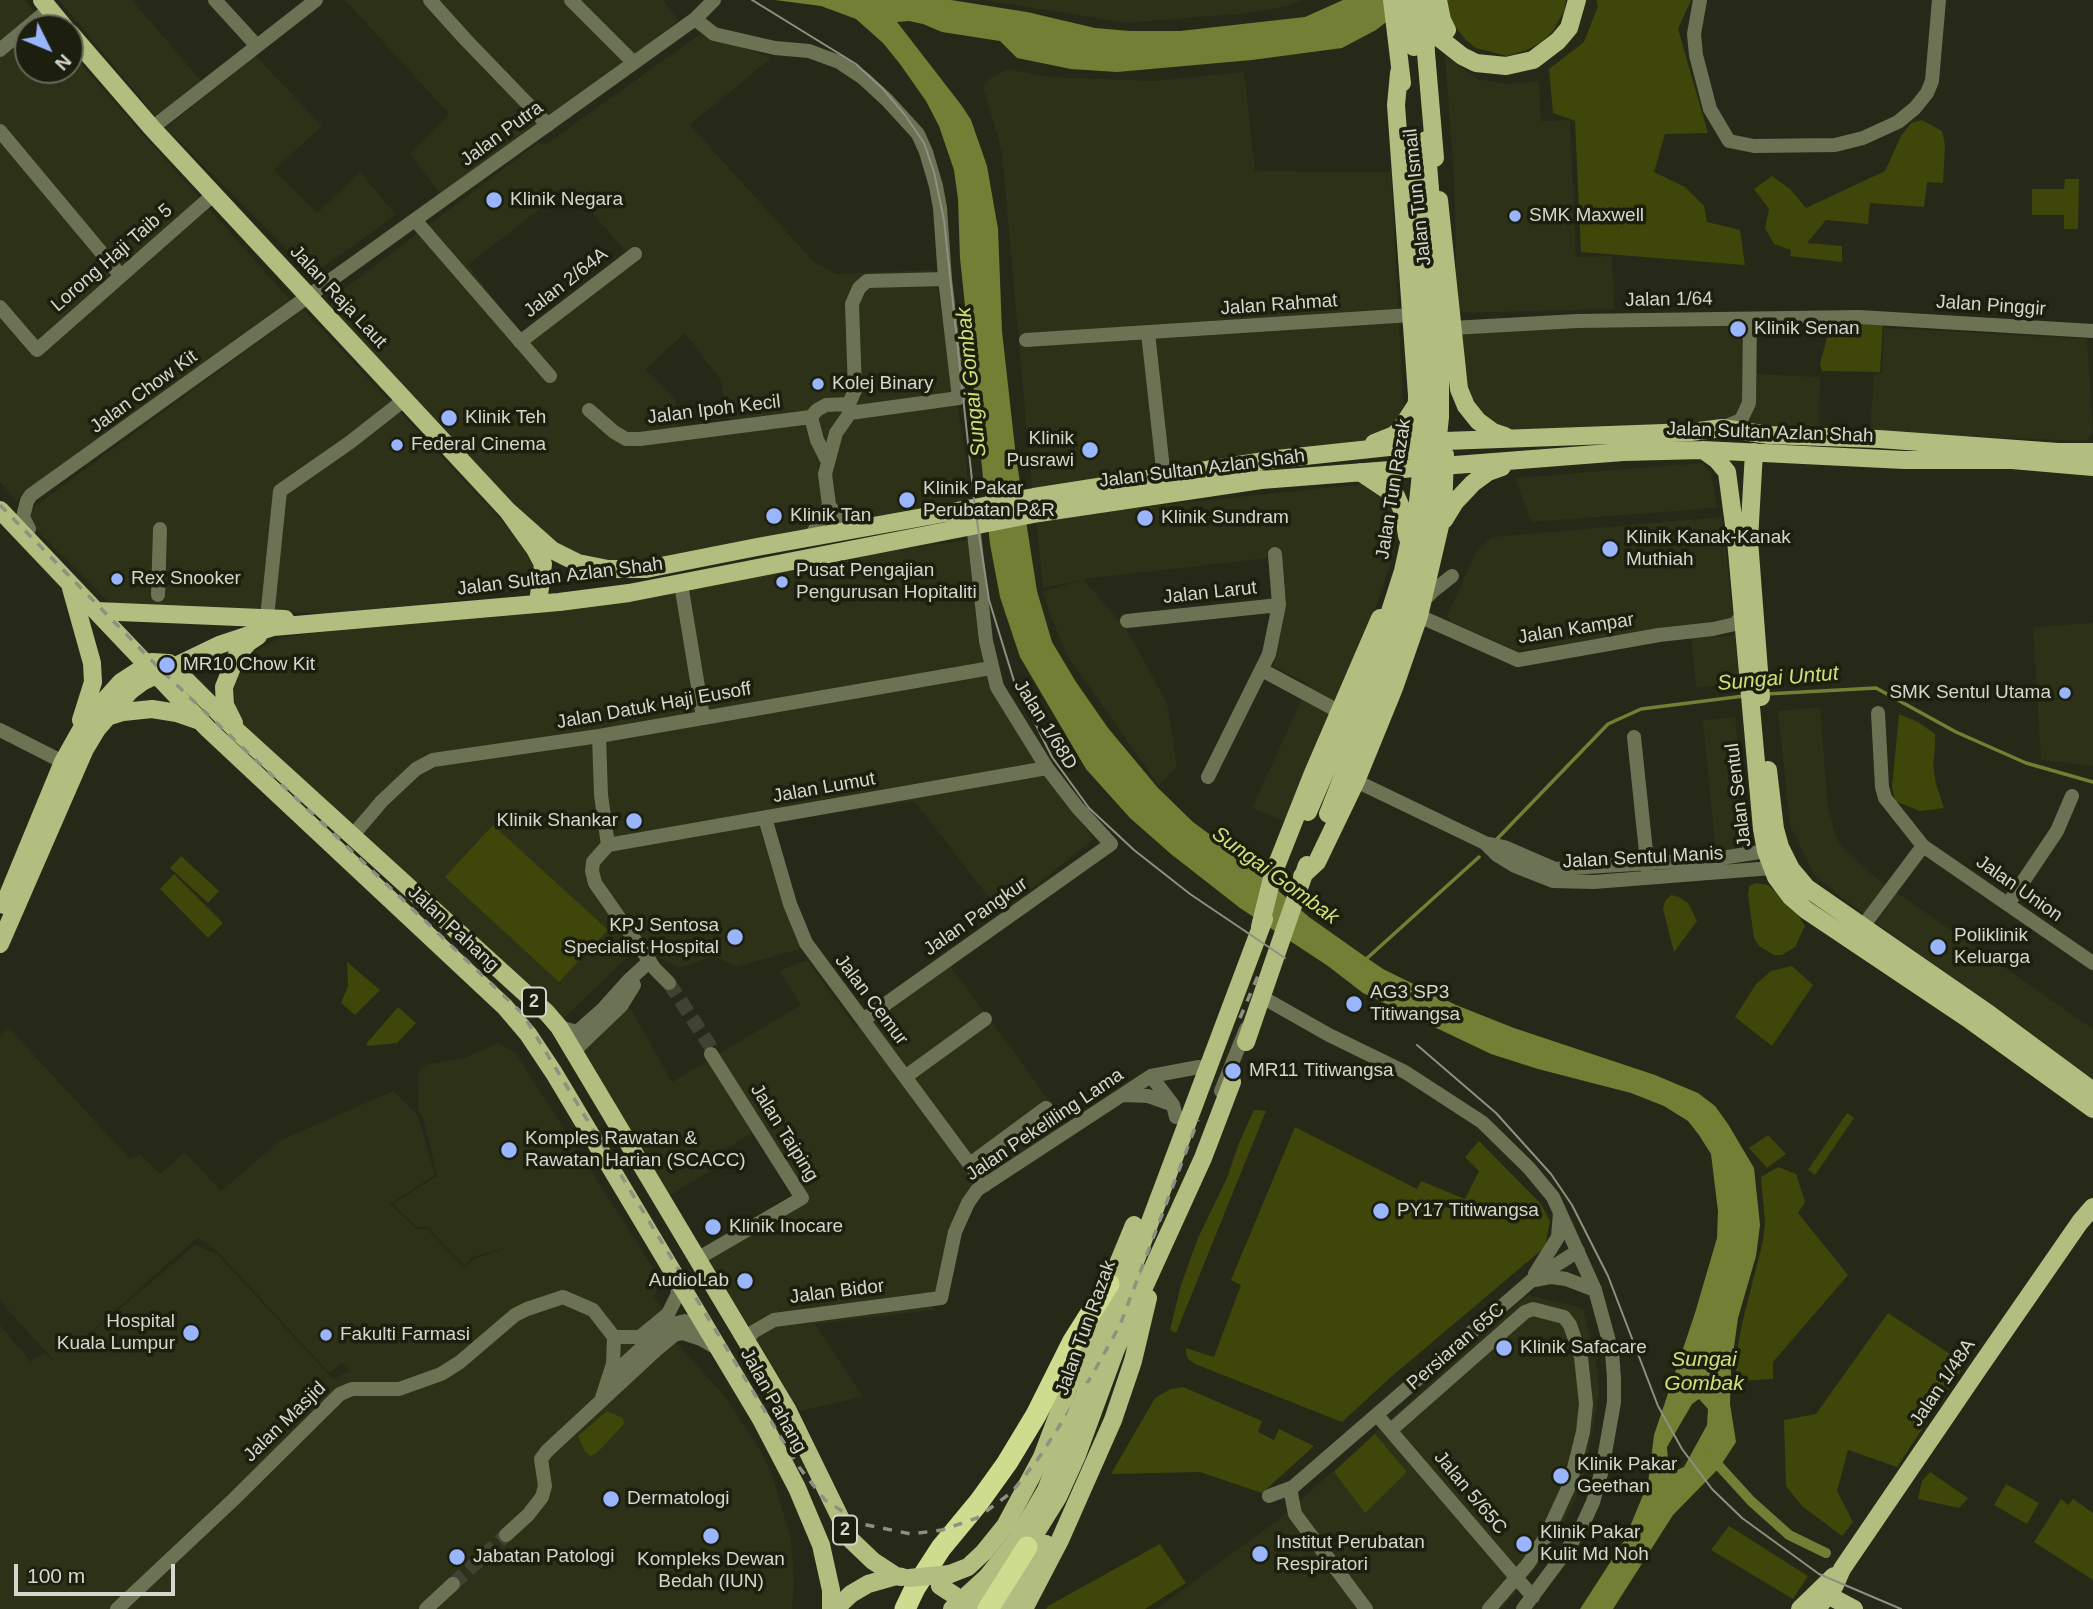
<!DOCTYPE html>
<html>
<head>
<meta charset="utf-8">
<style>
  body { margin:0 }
  #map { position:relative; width:2093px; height:1609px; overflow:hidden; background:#262917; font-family:Arial,sans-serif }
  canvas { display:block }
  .north { position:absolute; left:14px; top:14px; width:70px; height:70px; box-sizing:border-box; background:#1c1f0d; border:2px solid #666959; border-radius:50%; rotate:133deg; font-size:19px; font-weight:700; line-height:28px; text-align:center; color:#d4d7cb }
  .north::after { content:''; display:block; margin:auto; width:24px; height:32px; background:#99b5fd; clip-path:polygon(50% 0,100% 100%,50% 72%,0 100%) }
  .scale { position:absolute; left:14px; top:1564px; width:161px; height:32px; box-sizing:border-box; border:4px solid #d4d7cb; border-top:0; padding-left:9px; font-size:21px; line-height:24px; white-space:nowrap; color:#d4d7cb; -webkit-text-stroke:5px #1c1f0d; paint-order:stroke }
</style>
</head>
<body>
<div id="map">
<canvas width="2093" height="1609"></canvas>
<div class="north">N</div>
<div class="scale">100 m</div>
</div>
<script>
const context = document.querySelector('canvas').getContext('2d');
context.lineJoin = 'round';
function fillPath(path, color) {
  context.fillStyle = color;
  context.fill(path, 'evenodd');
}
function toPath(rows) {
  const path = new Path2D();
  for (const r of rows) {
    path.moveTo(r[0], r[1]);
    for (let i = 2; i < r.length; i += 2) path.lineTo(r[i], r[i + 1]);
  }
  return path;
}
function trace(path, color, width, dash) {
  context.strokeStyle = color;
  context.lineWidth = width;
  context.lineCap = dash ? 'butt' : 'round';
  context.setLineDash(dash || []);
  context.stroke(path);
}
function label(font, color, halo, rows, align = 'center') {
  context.font = font + ' Arial,sans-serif';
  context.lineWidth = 7;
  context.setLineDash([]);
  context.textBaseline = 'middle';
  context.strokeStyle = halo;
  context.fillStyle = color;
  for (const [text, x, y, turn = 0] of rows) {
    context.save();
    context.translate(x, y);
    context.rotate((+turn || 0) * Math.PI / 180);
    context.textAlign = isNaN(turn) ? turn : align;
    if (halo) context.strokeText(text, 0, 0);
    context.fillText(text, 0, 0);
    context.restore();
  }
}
fillPath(toPath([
  [0,0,25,0,48,28,28,28,28,70,70,70,70,52,290,300,16,501,0,482],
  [59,0,132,0,203,83,159,120],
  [345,0,663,0,679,20,623,64,440,193,410,154,449,114],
  [983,0,1303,0,1292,5,1249,13,1127,23],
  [703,32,771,58,690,125,813,261,836,274,934,270,964,445,970,506,628,564,607,563,575,553,542,534,331,310,330,299,538,143,545,145],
  [569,186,627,253,644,255,525,340,468,265],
  [685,333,720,379,730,424,678,431,675,398,645,370],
  [255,55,322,126,274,170,317,213,360,172,396,215,312,275,166,128],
  [1445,56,1478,79,1504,84,1539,81,1541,121,1570,120,1576,257,1612,256,1614,309,1457,313,1454,176],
  [1008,69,1048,77,1155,81,1244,72,1255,171,1391,172,1404,418,1390,435,1364,441,1032,491,1002,152,983,86,992,77],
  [303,309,533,554,536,562,532,588,458,600,336,614,113,606,26,520,30,510],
  [1755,322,1753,374,1820,377,1819,430,1508,431,1494,428,1460,388,1458,339,1465,331],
  [1884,328,2087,339,2093,433,2085,441,1870,433,1874,374,1882,374],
  [1701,463,1711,472,1717,508,1531,522,1515,478],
  [1401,480,1399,521,1393,555,1373,615,1287,822,1252,808,1309,684,1274,667,1273,621,1277,557,1083,579,1127,630,1167,703,1177,766,1159,786,1065,652,1042,592,1082,580,1043,588,1036,518],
  [1722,517,1733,618,1518,651,1451,622,1447,616,1476,552,1492,537],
  [968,540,984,663,1037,764,1094,839,1001,913,914,801,779,821,765,827,803,948,736,967,714,956,679,968,658,957,634,951,559,1023,243,729,235,712,235,684,242,669,256,651,279,638],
  [2093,623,2093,766,2041,760,2033,627],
  [1735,635,1739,683,1696,688,1691,638],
  [1820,707,1828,809,1836,837,1844,849,1876,878,2093,1029,2093,1080,1853,906,1814,875,1790,825,1778,711],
  [1735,717,1749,843,1746,849,1716,854,1703,720],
  [807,960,856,1028,949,964,1067,1125,976,1187,943,1266,933,1310,815,1324,863,1397,800,1411,702,1250,796,1195,755,1131,719,1153,714,1169,663,1199,569,1039,620,990,672,1082,801,1005,779,971],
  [9,1028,130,1159,140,1154,160,1174,185,1152,221,1191,281,1140,393,1091,418,1116,435,1175,390,1204,416,1229,427,1229,465,1268,474,1259,510,1247,472,1257,464,1265,427,1227,417,1227,393,1204,437,1176,424,1121,418,1111,419,1072,427,1064,464,1058,498,1043,515,1052,662,1282,654,1297,665,1311,656,1319,727,1399,760,1450,772,1474,791,1539,794,1581,792,1609,0,1609,0,1325,31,1362,44,1353,56,1363,0,1301,0,1037],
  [198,1237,220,1254,329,1373,342,1363,350,1371,333,1379,217,1254,195,1245,58,1361],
  [1528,1295,1583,1308,1595,1355,1599,1392,1586,1468,1574,1503,1541,1562,1501,1609,1156,1609,1282,1517]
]), '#2c3117');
fillPath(toPath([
  [1446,0,1566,0,1564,11,1553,31,1540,43,1527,50,1507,56,1476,48,1466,40,1456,28,1446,11],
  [1596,0,1691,0,1678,29,1708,133,1665,134,1654,172,1685,187,1704,206,1707,222,1740,230,1745,265,1581,252,1575,121,1553,113,1549,69,1584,42,1598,6],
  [1922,120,1942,131,1945,145,1943,183,1927,182,1924,207,1870,203,1868,224,1826,220,1807,243,1842,246,1842,262,1790,256,1791,250,1774,244,1765,228,1769,209,1754,189,1772,176,1790,189,1806,208,1885,171,1901,136,1911,123],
  [2065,179,2079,179,2078,229,2064,229,2064,215,2032,215,2032,189,2064,189],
  [1854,321,1883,322,1880,372,1822,371,1820,364,1828,334],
  [1899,714,1918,722,1935,734,1935,748,1933,764,1936,784,1944,808,1920,811,1895,801,1892,787],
  [493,825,608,930,559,982,445,877],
  [181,856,219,891,208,903,170,868],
  [174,874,223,923,208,938,160,889],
  [1756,883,1768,885,1795,910,1805,926,1795,947,1782,955,1774,955,1759,946,1754,938,1748,895,1749,886],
  [1671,895,1679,897,1688,903,1697,921,1674,952,1663,909,1665,901],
  [347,962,380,990,355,1015,341,1003,348,986],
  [1792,966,1813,985,1772,1046,1735,1017,1756,984,1771,971],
  [398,1007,416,1023,397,1043,369,1046,366,1044],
  [1254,1110,1266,1111,1176,1333,1170,1330,1181,1285,1198,1238,1227,1178,1239,1143],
  [1847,1113,1854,1118,1815,1175,1808,1170],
  [1295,1127,1417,1189,1421,1181,1465,1199,1479,1171,1465,1157,1479,1141,1541,1204,1550,1221,1545,1247,1391,1377,1342,1422,1195,1364,1188,1359,1186,1353,1186,1348,1214,1357,1241,1285,1231,1280],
  [1768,1135,1786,1154,1767,1168,1749,1148],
  [1778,1167,1796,1174,1805,1202,1798,1213,1848,1275,1773,1362,1773,1379,1736,1381,1736,1356,1742,1324,1763,1241,1765,1222,1761,1177],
  [1888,1313,1965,1364,1897,1467,1848,1450,1837,1491,1853,1522,1842,1536,1802,1506,1786,1486,1784,1420,1816,1414],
  [1183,1387,1262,1421,1258,1432,1274,1440,1279,1429,1314,1446,1262,1493,1200,1472,1111,1474,1155,1398,1171,1389],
  [607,1411,623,1418,624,1424,597,1453,591,1456,585,1452,578,1436],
  [1375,1434,1407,1472,1365,1513,1334,1472],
  [1930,1472,1968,1498,1959,1508,1918,1499,1922,1481],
  [2006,1484,2039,1503,2027,1524,1994,1505],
  [2061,1499,2068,1505,2073,1499,2093,1513,2093,1580,2034,1542],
  [1729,1526,1808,1576,1793,1599,1711,1550],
  [1160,1544,1186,1583,1145,1609,1046,1609,1048,1606]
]), '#3e460a');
fillPath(toPath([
  [775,0,951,0,1027,12,1095,28,1130,31,1180,31,1305,17,1343,0,1415,0,1376,30,1342,48,1252,60,1117,72,1071,69,1017,58,1000,41,942,32,923,24,909,21,897,22,962,106,971,120,987,166,998,229,1002,331,1016,457,1037,591,1052,642,1076,682,1108,728,1158,788,1193,822,1232,851,1309,917,1367,958,1383,969,1456,1005,1514,1028,1655,1075,1698,1093,1715,1106,1728,1124,1754,1168,1760,1225,1756,1256,1738,1318,1731,1368,1730,1404,1736,1442,1719,1468,1673,1515,1613,1609,1580,1609,1624,1541,1648,1483,1654,1435,1695,1313,1717,1238,1718,1211,1711,1154,1699,1135,1688,1121,1664,1106,1631,1093,1538,1069,1491,1054,1363,993,1328,966,1240,908,1171,854,1130,818,1086,769,1020,657,1000,597,990,544,960,258,958,199,954,170,939,126,926,101,900,64,883,43,856,19,821,6],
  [1699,1399,1708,1409,1707,1425,1684,1467,1677,1470,1668,1459,1667,1447,1692,1404]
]), '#737f34');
trace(toPath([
  [1766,694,1876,688,1956,732,2026,763,2093,782],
  [1497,839,1608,724,1641,709,1744,696],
  [1364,961,1479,857]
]), '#737f34', 3.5);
trace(toPath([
  [1711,1457,1751,1501,1789,1535,1826,1553]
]), '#737f34', 10);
trace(toPath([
  [669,983,714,1052],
  [453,1584,506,1535]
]), '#404332', 14, [14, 7]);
trace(toPath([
  [215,0,257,46],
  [430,0,466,40,548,125],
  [571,0,634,63],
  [1700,0,1694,34,1696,55,1710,109,1729,141,1754,146,1835,145,1863,138,1898,122,1915,108,1927,93,1932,81,1939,0],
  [695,19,714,34,775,48,809,51,839,62,863,78,887,100,918,134,926,152,936,186,940,208,945,279,959,398,850,413],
  [0,50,49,9],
  [152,128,316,0],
  [0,131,121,276],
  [415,220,550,376],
  [0,307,37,350,213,195],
  [1452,328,1577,321,1859,317,2093,331],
  [1148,333,1164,478],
  [1026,340,1412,315],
  [520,342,635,254],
  [589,410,614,432,626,439,640,439,811,417,817,410,826,405,849,404],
  [811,417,817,440,827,460],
  [1722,428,1741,420,1749,403,1750,319],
  [29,529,23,517,27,501,31,495,695,19,714,0],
  [854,530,839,520,829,505,825,474,836,433,850,413,849,404,855,390,852,304,859,288,867,281,945,279],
  [810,538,829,505],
  [681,584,703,717],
  [158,595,160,529],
  [1422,602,1433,591,1452,576],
  [1419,616,1518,660,1659,635,1713,629,1735,624,1742,615],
  [267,618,280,491,349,443,404,400],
  [1127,621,1279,605],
  [1262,670,1340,712],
  [1878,713,1882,787,1885,798,1923,846,2093,963],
  [0,730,63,762],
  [599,736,601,795,608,845,593,862,592,871,595,883,655,969,669,983],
  [1634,737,1648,871],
  [1208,777,1269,654,1279,605,1275,554],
  [1356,781,1485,843,1504,847,1555,869,1715,859,1766,851],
  [765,818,790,904,806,943,985,1185],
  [353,835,382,801,416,769,433,760,599,736,991,668],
  [1485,843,1497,855,1515,866,1553,881,1594,882,1772,868],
  [608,845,1047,768],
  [2008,904,2057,831,2072,796],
  [1863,926,1923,846],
  [1262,997,1329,1035,1405,1072,1482,1122,1529,1168,1553,1197,1595,1290,1612,1352,1614,1379,1614,1402,1602,1470,1593,1502,1583,1524,1567,1550,1523,1609],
  [863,1020,1111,844,1077,807,1047,768,997,687,986,641,974,533,970,527],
  [559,1027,577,1032,603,1009,629,980,650,961],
  [574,1051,621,1006,634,985],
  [1151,1076,1173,1105,1176,1117],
  [905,1077,985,1019],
  [1221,1091,1246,1029],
  [1124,1095,1148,1096,1173,1105],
  [970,1164,1046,1108],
  [697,1259,802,1198,711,1054],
  [1535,1274,1558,1237,1560,1213],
  [1536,1280,1551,1277,1566,1279,1595,1290],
  [614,1337,640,1337,668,1314,677,1296,679,1283],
  [746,1341,753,1332,774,1320,941,1298,955,1232,968,1203,977,1190,1151,1076,1199,1067],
  [609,1378,660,1331,669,1325,685,1321,705,1327],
  [1377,1415,1533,1597],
  [1391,1430,1525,1312,1533,1309,1564,1317,1570,1325,1581,1357,1586,1404,1583,1432,1570,1484,1545,1538,1528,1564,1489,1609],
  [1290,1488,1295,1514,1366,1609],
  [1269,1496,1293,1487,1531,1281,1578,1251],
  [506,1535,528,1515,542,1497,545,1486,541,1459,547,1451,656,1350,674,1335,683,1333,701,1339,720,1350],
  [117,1609,233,1500,340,1394,352,1389,399,1389,441,1374,460,1362,515,1315,527,1309,563,1297,593,1310,614,1337,613,1364,601,1401],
  [426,1609,453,1584]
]), '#6c7254', 14);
trace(toPath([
  [42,0,65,28],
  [1392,0,1402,83],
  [1410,0,1414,47],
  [1424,0,1426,53,1435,158],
  [1438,0,1442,20,1447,30],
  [1429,14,1438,37,1462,56,1476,63,1506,66,1533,60,1558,41,1569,28,1577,0],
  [70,33,152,128,507,510,535,549,543,564,538,603],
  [1399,73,1396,105,1417,395,1416,455],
  [1439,200,1459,389,1466,406,1478,421,1493,432,1505,436],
  [1374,443,1394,435,1400,430,1416,405],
  [1703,450,1717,460,1727,472,1736,540,1762,829,1766,851,1776,877,1791,897,1806,910,1967,1018,2093,1109],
  [1754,452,1749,540,1761,697],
  [1360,472,1396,496,1404,514,1407,536],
  [0,510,208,729,505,1007,528,1034,554,1073,762,1421,797,1488,821,1545,831,1590,831,1609],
  [507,510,552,550,578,563,608,569,646,569,757,547,1034,497,1277,459,1445,441,1691,432,1722,428,1769,435,1879,439,2058,452,2093,452],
  [1444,520,1455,502,1473,483,1488,472,1502,467],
  [71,588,92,663,93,682,81,720],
  [96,611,285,619],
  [107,717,123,712,152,709,177,713,197,720],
  [234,723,225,705,224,687,237,655,249,642,258,636],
  [1768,770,1775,829,1780,847,1791,869,1807,888,1989,1014,2093,1091],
  [1302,876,1317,862,1356,781,1394,688,1419,616,1443,513,1445,455],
  [4,905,63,762,86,721,121,682,152,662,169,663,237,731,547,1013,559,1027,787,1409,851,1540,873,1561,896,1576],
  [1260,927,1273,874,1313,773,1380,618],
  [0,944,85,749,97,729,130,691,142,682,219,645,273,627,559,602,629,593,1039,513,1261,480,1623,452,1703,450,1904,460,2012,460,2093,467],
  [1246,1042,1307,865],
  [1086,1392,1264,919],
  [1027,1547,1058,1497,1077,1455,1116,1349,1203,1158,1232,1082],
  [950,1574,968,1567,984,1552,1005,1526,1042,1457,1086,1341,1134,1225],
  [940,1586,954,1595,969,1609],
  [1820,1591,1854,1609],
  [835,1609,851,1594,868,1584,896,1576,902,1577],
  [1008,1609,1046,1544],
  [1024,1609,1060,1540,1113,1420,1133,1361,1148,1298],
  [1800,1609,1834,1576],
  [1817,1609,1835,1585,1842,1569,1981,1365,2080,1222,2093,1207]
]), '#b2be7f', 18);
trace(toPath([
  [905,1609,915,1588,941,1548,979,1502,1007,1463,1036,1415,1073,1341,1109,1284]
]), '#cedc8f', 21);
trace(toPath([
  [752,0,856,64,883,89,905,115,924,143,934,172,944,220,975,508,989,600,1014,681,1052,757,1089,808,1134,850,1190,894,1285,958],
  [1417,1045,1496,1113,1551,1174,1572,1205,1608,1276,1658,1406,1682,1449,1712,1489,1742,1518,1819,1574,1901,1609]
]), '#8e9182', 2);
trace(toPath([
  [0,505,160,669,522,1013,799,1467,825,1500,862,1524,911,1534,942,1530,977,1518,1012,1492,1038,1459,1091,1377,1120,1325,1198,1120],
  [1240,1018,1260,971]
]), '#8e9182', 3.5, [9, 9]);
trace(toPath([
  [1308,812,1378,649,1403,571,1418,502,1427,416,1426,316,1413,149],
  [1328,814,1392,652,1407,607,1431,503,1440,417,1440,311,1426,140],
  [909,1578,950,1574],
  [952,1609,987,1577,1016,1541,1046,1490,1086,1392],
  [972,1609,998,1582]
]), '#b2be7f', 18);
trace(toPath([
  [988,1609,1027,1547]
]), '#cedc8f', 21);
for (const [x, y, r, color] of [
  [494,200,9,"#99b5fd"],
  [1515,216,7,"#99b5fd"],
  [1738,329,9,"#99b5fd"],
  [818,384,7,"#99b5fd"],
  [449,418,9,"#99b5fd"],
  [397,445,7,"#99b5fd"],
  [1090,450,9,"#99b5fd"],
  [907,500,9,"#99b5fd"],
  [774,516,9,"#99b5fd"],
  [1145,518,9,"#99b5fd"],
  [1610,549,9,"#99b5fd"],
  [117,579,7,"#99b5fd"],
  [782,582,7,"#99b5fd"],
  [167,665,9,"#99b5fd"],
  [2065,693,7,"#99b5fd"],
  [634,821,9,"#99b5fd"],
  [735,937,9,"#99b5fd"],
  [1938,947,9,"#99b5fd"],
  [1354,1004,9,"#99b5fd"],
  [1233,1071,9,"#99b5fd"],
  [509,1150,9,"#99b5fd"],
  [1381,1211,9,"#99b5fd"],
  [713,1227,9,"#99b5fd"],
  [745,1281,9,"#99b5fd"],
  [191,1333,9,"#99b5fd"],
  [326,1335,7,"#99b5fd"],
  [1504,1348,9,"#99b5fd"],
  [1561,1476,9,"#99b5fd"],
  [611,1499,9,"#99b5fd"],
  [711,1536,9,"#99b5fd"],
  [1524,1544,9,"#99b5fd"],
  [1260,1554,9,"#99b5fd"],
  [457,1557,9,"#99b5fd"]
]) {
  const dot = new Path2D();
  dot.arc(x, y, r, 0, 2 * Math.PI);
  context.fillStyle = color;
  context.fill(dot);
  trace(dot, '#1c1f0d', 2.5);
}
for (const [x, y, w] of [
  [534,1002,24],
  [845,1530,24]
]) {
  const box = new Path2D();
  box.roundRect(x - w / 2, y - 14.5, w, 29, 5);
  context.fillStyle = '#1c1f0d';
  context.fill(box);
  trace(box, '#d4d7cb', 2);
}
label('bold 18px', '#d4d7cb', null, [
  ["2",534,1002],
  ["2",845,1530]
]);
label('19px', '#d4d7cb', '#1c1f0d', [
  ["Jalan Putra",502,134,-36],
  ["Jalan Tun Ismail",1418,197,-96],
  ["Lorong Haji Taib 5",112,258,-41],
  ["Jalan 2/64A",566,283,-38],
  ["Jalan Raja Laut",338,297,47],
  ["Jalan 1/64",1669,300,-1],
  ["Jalan Rahmat",1279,305,-4],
  ["Jalan Pinggir",1991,306,4],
  ["Jalan Chow Kit",144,392,-36],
  ["Jalan Ipoh Kecil",714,410,-7],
  ["Jalan Sultan Azlan Shah",1770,433,2],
  ["Jalan Sultan Azlan Shah",1202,469,-7],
  ["Jalan Tun Razak",1394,489,-81],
  ["Jalan Sultan Azlan Shah",560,577,-7],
  ["Jalan Larut",1210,593,-6],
  ["Jalan Kampar",1576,629,-9],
  ["Jalan Datuk Haji Eusoff",654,706,-10],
  ["Jalan 1/68D",1045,725,58],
  ["Jalan Lumut",824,788,-10],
  ["Jalan Sentul",1739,795,-97],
  ["Jalan Sentul Manis",1643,858,-3],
  ["Jalan Union",2019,889,35],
  ["Jalan Pangkur",976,917,-35],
  ["Jalan Pahang",453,929,43],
  ["Jalan Cemur",871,1000,53],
  ["Jalan Pekeliling Lama",1045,1125,-34],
  ["Jalan Taiping",784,1133,58],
  ["Jalan Bidor",837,1292,-7],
  ["Jalan Tun Razak",1086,1328,-70],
  ["Persiaran 65C",1456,1347,-41],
  ["Jalan 1/48A",1943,1383,-56],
  ["Jalan Pahang",773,1401,61],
  ["Jalan Masjid",285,1422,-44],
  ["Jalan 5/65C",1470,1493,50]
]);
label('19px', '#d4d7cb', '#1c1f0d', [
  ["Klinik Negara",510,200],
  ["SMK Maxwell",1529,216],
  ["Klinik Senan",1754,329],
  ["Kolej Binary",832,384],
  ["Klinik Teh",465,418],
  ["Klinik",1074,439,"right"],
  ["Pusrawi",1074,461,"right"],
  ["Federal Cinema",411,445],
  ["Klinik Pakar",923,489],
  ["Perubatan P&R",923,511],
  ["Klinik Tan",790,516],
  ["Klinik Sundram",1161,518],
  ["Klinik Kanak-Kanak",1626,538],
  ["Muthiah",1626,560],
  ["Pusat Pengajian",796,571],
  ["Pengurusan Hopitaliti",796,593],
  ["Rex Snooker",131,579],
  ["MR10 Chow Kit",183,665],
  ["SMK Sentul Utama",2051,693,"right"],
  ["Klinik Shankar",618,821,"right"],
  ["KPJ Sentosa",719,926,"right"],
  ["Specialist Hospital",719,948,"right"],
  ["Poliklinik",1954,936],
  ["Keluarga",1954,958],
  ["AG3 SP3",1370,993],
  ["Titiwangsa",1370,1015],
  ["MR11 Titiwangsa",1249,1071],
  ["Komples Rawatan &",525,1139],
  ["Rawatan Harian (SCACC)",525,1161],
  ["PY17 Titiwangsa",1397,1211],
  ["Klinik Inocare",729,1227],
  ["AudioLab",729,1281,"right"],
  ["Hospital",175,1322,"right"],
  ["Kuala Lumpur",175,1344,"right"],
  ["Fakulti Farmasi",340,1335],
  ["Klinik Safacare",1520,1348],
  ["Klinik Pakar",1577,1465],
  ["Geethan",1577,1487],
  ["Dermatologi",627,1499],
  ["Klinik Pakar",1540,1533],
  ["Kulit Md Noh",1540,1555],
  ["Institut Perubatan",1276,1543],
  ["Respiratori",1276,1565],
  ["Jabatan Patologi",473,1557],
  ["Kompleks Dewan",711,1560,"center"],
  ["Bedah (IUN)",711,1582,"center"]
], 'left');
label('italic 21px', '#cee078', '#1c1f0d', [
  ["Sungai Gombak",972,382,-96],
  ["Sungai Untut",1778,679,-5],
  ["Sungai Gombak",1275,876,36],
  ["Sungai",1704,1360],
  ["Gombak",1704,1384]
]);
</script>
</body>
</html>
